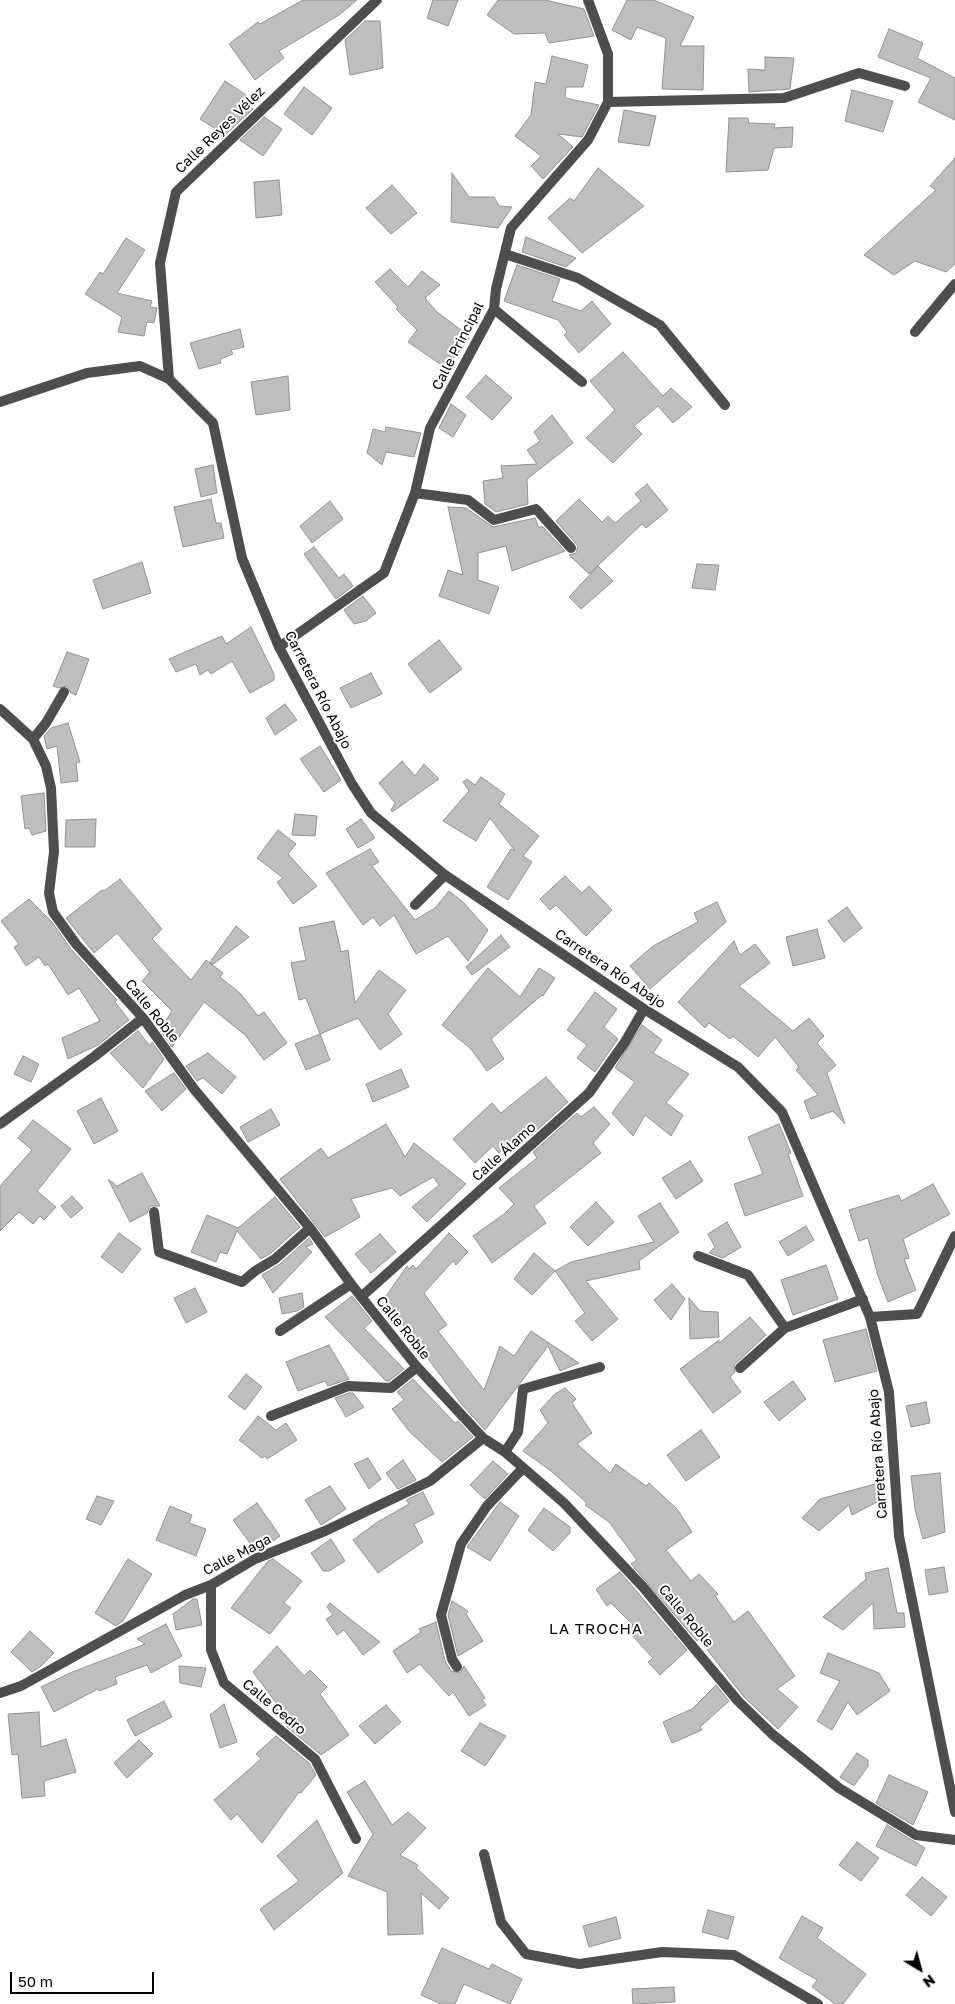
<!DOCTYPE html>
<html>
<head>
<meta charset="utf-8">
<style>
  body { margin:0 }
  #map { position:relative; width:955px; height:2004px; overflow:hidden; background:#fff; font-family:"Golos Text",sans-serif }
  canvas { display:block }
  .north { position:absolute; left:895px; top:1944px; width:50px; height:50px; -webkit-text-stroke:4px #fff; paint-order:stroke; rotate:143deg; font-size:14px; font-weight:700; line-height:20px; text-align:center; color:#000 }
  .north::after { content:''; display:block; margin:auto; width:18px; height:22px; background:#000; clip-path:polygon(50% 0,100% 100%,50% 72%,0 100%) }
  .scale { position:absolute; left:10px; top:1972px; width:144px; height:22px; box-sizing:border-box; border:2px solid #000; border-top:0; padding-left:6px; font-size:15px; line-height:18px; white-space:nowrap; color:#000; -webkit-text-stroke:4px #fff; paint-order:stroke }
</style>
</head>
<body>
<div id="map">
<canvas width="955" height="2004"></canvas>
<div class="north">N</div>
<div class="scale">50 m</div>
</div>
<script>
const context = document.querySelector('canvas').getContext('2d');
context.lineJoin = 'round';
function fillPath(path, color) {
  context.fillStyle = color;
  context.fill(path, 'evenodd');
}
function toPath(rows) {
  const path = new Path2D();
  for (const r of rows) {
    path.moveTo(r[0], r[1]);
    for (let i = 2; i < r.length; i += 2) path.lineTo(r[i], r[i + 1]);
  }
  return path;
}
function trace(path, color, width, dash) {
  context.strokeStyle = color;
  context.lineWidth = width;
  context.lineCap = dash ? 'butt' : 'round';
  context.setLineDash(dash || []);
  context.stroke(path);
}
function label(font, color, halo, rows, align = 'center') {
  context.font = font + ' "Golos Text",sans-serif';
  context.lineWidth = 4;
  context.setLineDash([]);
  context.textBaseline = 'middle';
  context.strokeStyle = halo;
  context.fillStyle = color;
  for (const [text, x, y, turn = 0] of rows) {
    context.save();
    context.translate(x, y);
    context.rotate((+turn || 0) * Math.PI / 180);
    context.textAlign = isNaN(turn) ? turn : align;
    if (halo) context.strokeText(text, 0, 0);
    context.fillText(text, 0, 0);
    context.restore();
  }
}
const building = toPath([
  [303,0,357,0,339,15,279,51,284,58,255,80,229,44,258,22,260,24,303,0],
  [433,0,458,0,448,26,427,18,433,0],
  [498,0,545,0,584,9,594,36,549,43,545,33,514,34,487,15,498,0],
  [627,0,654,0,694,17,680,46,704,46,703,90,662,89,666,38,637,27,631,40,612,30,627,0],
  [365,21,380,21,383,68,350,75,345,40,365,21],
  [889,29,923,43,917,58,955,78,955,120,918,102,931,78,878,57,889,29],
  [552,56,588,65,583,87,566,87,565,98,599,105,582,137,558,134,573,147,543,179,531,166,541,156,515,136,531,115,535,82,546,84,552,56],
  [765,57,794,58,790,89,749,92,748,69,765,70,765,57],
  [225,81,246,95,245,104,253,109,225,135,200,119,225,81],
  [304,87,332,108,312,135,284,114,304,87],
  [852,90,893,101,883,132,845,121,852,90],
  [624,110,656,116,649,146,618,142,624,110],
  [264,117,282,129,263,156,240,140,264,117],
  [729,118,748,118,749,123,775,124,774,128,793,127,792,147,774,148,768,170,726,172,729,118],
  [955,158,955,264,946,272,915,261,894,275,864,255,936,190,930,186,955,158],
  [598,168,644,206,582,253,548,218,570,198,574,201,598,168],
  [452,173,469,197,494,197,499,206,512,207,498,228,451,222,452,173],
  [279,180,282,215,256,218,254,182,279,180],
  [392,185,417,213,391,234,366,208,392,185],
  [526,237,576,258,566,267,522,252,526,237],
  [126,238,145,250,117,293,152,301,150,307,157,308,154,323,147,322,144,336,118,332,122,317,85,294,100,272,103,274,126,238],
  [517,265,560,279,552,301,581,311,592,301,611,324,579,353,564,335,567,332,558,320,504,301,517,265],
  [390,269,408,287,422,271,440,285,425,298,436,311,470,337,446,368,408,342,417,330,396,309,398,307,375,282,390,269],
  [240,329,244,347,231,350,233,354,220,359,221,363,199,369,190,343,240,329],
  [623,352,663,396,671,388,692,407,673,423,658,406,634,426,642,434,613,463,586,438,615,410,590,381,623,352],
  [486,375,512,398,492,420,466,397,486,375],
  [288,376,290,410,256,415,251,382,288,376],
  [451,404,466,415,453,437,439,428,451,404],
  [552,415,573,443,527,479,528,504,496,512,485,504,483,481,503,478,501,466,537,464,527,450,540,441,534,432,552,415],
  [386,427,421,433,414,457,386,452,382,465,367,453,373,429,385,432,386,427],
  [213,465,217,493,201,497,195,469,213,465],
  [647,484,668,510,646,528,642,524,589,574,569,555,576,553,578,546,556,521,579,499,602,522,608,516,615,523,641,501,635,494,647,484],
  [211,499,216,523,221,523,224,538,183,547,174,507,211,499],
  [330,501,343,519,312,543,300,526,330,501],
  [448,507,466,508,493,527,535,518,539,528,542,526,565,551,512,571,506,546,478,553,478,580,499,587,489,614,439,596,448,570,463,575,448,507],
  [314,547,339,578,344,574,353,586,336,599,304,554,314,547],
  [142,562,151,593,103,609,93,580,142,562],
  [697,564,719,565,715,590,692,588,697,564],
  [598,566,613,581,581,609,569,597,598,566],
  [363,596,376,613,366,621,354,624,344,610,363,596],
  [251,627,274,674,274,680,250,693,232,661,211,674,208,670,200,675,196,664,176,672,169,659,222,636,226,644,251,627],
  [439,640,462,669,430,693,408,664,439,640],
  [67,652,89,659,76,695,71,693,67,686,59,688,53,686,67,652],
  [371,673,382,694,351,708,340,688,371,673],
  [285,704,297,720,275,735,266,718,285,704],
  [68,723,80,762,76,763,78,781,61,783,57,746,47,749,44,736,51,728,68,723],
  [320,746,341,780,324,792,300,759,320,746],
  [402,761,415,776,424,764,439,779,392,812,391,810,395,803,379,783,402,761],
  [481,777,505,794,499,804,539,836,523,856,532,862,508,900,487,887,511,849,515,851,490,818,476,841,443,821,469,791,463,782,467,779,475,785,481,777],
  [44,793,46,831,32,835,29,828,25,829,21,796,44,793],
  [295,814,317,816,315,836,292,835,295,814],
  [96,819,95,847,65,847,66,820,96,819],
  [361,819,375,838,358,848,346,829,361,819],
  [278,830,296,844,288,854,317,886,293,904,277,882,283,878,257,858,278,830],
  [370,849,379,862,372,866,415,920,435,908,449,891,463,902,488,930,468,961,448,936,416,954,394,915,380,926,373,917,363,925,326,873,370,849],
  [565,876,582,893,589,886,612,910,586,936,556,905,550,910,540,899,565,876],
  [120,879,162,929,152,939,191,980,206,960,223,973,220,977,241,994,258,1016,264,1012,287,1043,264,1060,245,1035,204,1002,172,1047,160,1030,172,1011,142,981,150,972,117,933,94,953,66,918,102,890,104,891,120,879],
  [29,899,52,922,71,949,117,1000,115,1002,129,1020,98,1045,68,1059,62,1038,100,1021,79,988,68,995,48,964,45,966,39,957,26,966,14,947,19,944,1,921,29,899],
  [717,902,726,922,650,989,630,966,653,946,698,922,694,913,717,902],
  [847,907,862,928,844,942,828,921,847,907],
  [334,921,341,952,348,950,355,1003,379,970,406,990,388,1014,402,1034,380,1050,358,1018,320,1034,306,998,299,1000,291,963,306,960,299,928,334,921],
  [236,926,249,937,212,965,210,962,236,926],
  [817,929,825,958,793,966,786,937,817,929],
  [501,935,510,947,472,975,466,967,501,935],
  [734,941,740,955,755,944,770,963,739,986,793,1031,809,1018,824,1036,817,1043,836,1065,827,1073,845,1124,833,1111,811,1119,804,1101,818,1095,796,1070,799,1067,775,1037,758,1057,733,1036,730,1039,709,1023,705,1028,678,1002,734,941],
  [488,968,520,997,539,968,555,978,543,996,542,995,491,1039,504,1059,487,1071,471,1049,442,1025,488,968],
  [595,992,617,1009,604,1027,618,1039,595,1072,577,1058,587,1045,567,1030,595,992],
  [642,1025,662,1040,653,1053,689,1074,666,1103,683,1115,671,1136,645,1115,633,1136,612,1113,635,1082,615,1068,642,1025],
  [138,1031,150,1046,152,1042,164,1059,143,1088,110,1053,138,1031],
  [320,1034,330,1060,306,1070,295,1044,320,1034],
  [208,1053,236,1077,222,1094,203,1078,197,1081,186,1066,208,1053],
  [23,1056,39,1064,31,1082,14,1074,23,1056],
  [401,1069,409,1087,373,1102,366,1084,401,1069],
  [174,1073,186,1089,162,1111,145,1091,174,1073],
  [546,1077,568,1102,526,1140,522,1132,499,1153,493,1146,475,1163,453,1139,492,1103,501,1113,546,1077],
  [101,1098,118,1131,94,1144,77,1111,101,1098],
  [594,1107,610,1124,593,1143,601,1153,534,1206,546,1223,492,1263,473,1236,504,1214,514,1204,499,1188,537,1158,533,1152,577,1113,581,1117,594,1107],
  [271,1109,280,1125,248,1142,240,1127,271,1109],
  [33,1120,71,1149,37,1191,56,1207,44,1220,40,1216,33,1224,19,1212,0,1231,0,1186,32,1150,18,1138,33,1120],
  [386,1124,405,1157,414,1143,466,1184,427,1222,412,1207,439,1185,433,1177,400,1196,392,1188,351,1199,360,1217,325,1237,280,1179,321,1148,328,1158,386,1124],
  [779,1124,791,1153,788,1154,803,1196,745,1216,734,1184,763,1174,748,1137,779,1124],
  [690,1161,703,1181,676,1199,662,1178,690,1161],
  [142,1173,160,1206,150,1206,147,1213,130,1222,108,1179,117,1186,142,1173],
  [933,1184,950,1214,903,1239,909,1258,904,1259,916,1290,888,1302,878,1276,868,1238,859,1241,849,1210,899,1195,901,1201,933,1184],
  [72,1196,83,1208,71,1218,61,1206,72,1196],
  [275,1197,300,1227,271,1253,261,1259,237,1231,227,1254,220,1252,216,1262,191,1252,207,1215,238,1228,275,1197],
  [596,1202,614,1222,588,1246,570,1227,596,1202],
  [660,1203,679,1232,639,1261,640,1269,586,1281,618,1319,592,1341,575,1321,585,1313,555,1271,571,1262,654,1242,638,1216,660,1203],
  [727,1222,741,1247,723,1258,709,1253,715,1247,708,1234,727,1222],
  [806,1226,814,1240,788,1256,779,1242,806,1226],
  [119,1233,141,1249,122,1273,101,1257,119,1233],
  [449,1233,468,1252,456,1265,453,1261,424,1293,447,1325,438,1331,484,1390,500,1346,514,1356,531,1331,579,1363,560,1371,548,1346,485,1430,463,1406,384,1299,407,1266,409,1269,413,1265,416,1269,449,1233],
  [380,1234,396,1252,371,1273,355,1254,380,1234],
  [309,1238,313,1244,306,1247,312,1252,273,1293,262,1275,280,1264,309,1238],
  [534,1253,555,1271,532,1295,514,1279,534,1253],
  [826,1265,838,1299,793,1315,781,1280,826,1265],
  [672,1284,685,1299,671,1320,654,1300,672,1284],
  [195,1288,207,1312,186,1323,174,1298,195,1288],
  [302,1293,304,1307,297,1311,282,1314,279,1298,302,1293],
  [352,1296,372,1321,364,1328,404,1369,389,1381,386,1381,325,1317,352,1296],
  [689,1298,700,1311,718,1312,719,1337,690,1339,689,1298],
  [750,1317,766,1335,734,1365,735,1372,730,1377,741,1392,713,1413,680,1369,719,1340,719,1343,750,1317],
  [866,1329,877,1371,835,1382,823,1340,866,1329],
  [329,1345,349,1379,328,1386,325,1381,298,1391,286,1362,329,1345],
  [246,1374,262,1387,245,1410,228,1397,246,1374],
  [413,1379,455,1423,458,1421,473,1437,442,1462,409,1431,392,1409,404,1400,397,1392,413,1379],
  [793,1381,806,1399,779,1421,764,1402,793,1381],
  [565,1388,576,1399,572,1403,592,1433,577,1444,610,1473,616,1464,646,1486,649,1483,677,1509,692,1532,666,1550,691,1581,699,1574,718,1594,715,1596,734,1622,748,1611,795,1676,777,1689,798,1707,778,1729,743,1696,699,1639,697,1641,631,1564,637,1560,609,1522,585,1505,587,1503,551,1471,523,1451,548,1423,540,1410,555,1394,565,1388],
  [349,1393,353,1393,364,1407,346,1417,335,1398,349,1393],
  [926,1402,930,1423,911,1427,906,1406,926,1402],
  [258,1416,276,1430,286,1423,297,1440,267,1459,265,1456,262,1458,239,1440,258,1416],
  [701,1430,720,1457,686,1481,667,1455,701,1430],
  [368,1458,381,1479,369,1489,354,1464,368,1458],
  [403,1460,416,1480,398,1489,386,1473,403,1460],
  [493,1461,508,1474,485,1499,470,1485,493,1461],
  [940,1473,945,1532,923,1539,915,1509,911,1476,940,1473],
  [875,1484,879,1501,852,1515,849,1505,819,1531,802,1518,820,1499,875,1484],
  [330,1486,346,1509,321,1525,305,1500,330,1486],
  [423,1492,434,1514,414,1524,423,1542,378,1573,353,1540,376,1523,409,1504,406,1500,423,1492],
  [97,1496,114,1501,101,1525,86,1519,97,1496],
  [500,1502,519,1516,490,1561,467,1547,500,1502],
  [257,1503,280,1536,262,1549,255,1550,233,1520,257,1503],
  [170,1506,192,1515,189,1523,206,1529,196,1556,156,1540,170,1506],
  [544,1508,570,1527,570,1533,553,1551,528,1530,544,1508],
  [331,1539,345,1561,329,1571,323,1571,311,1553,331,1539],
  [128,1559,152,1574,123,1621,116,1626,95,1613,128,1559],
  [273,1559,302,1581,284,1603,291,1608,270,1634,231,1608,268,1561,273,1559],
  [944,1567,948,1592,929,1595,925,1570,944,1567],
  [888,1568,897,1613,904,1613,905,1627,874,1629,873,1603,843,1630,823,1617,866,1579,865,1573,888,1568],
  [620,1572,687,1650,660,1675,648,1662,653,1658,627,1630,633,1625,611,1603,607,1606,596,1589,620,1572],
  [193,1599,197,1599,202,1625,176,1630,173,1614,193,1599],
  [452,1601,468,1611,466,1614,483,1641,458,1656,448,1615,452,1601],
  [330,1603,350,1619,380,1642,363,1655,344,1630,337,1635,326,1619,333,1615,327,1607,330,1603],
  [436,1622,445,1661,451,1671,460,1673,464,1666,485,1698,482,1700,486,1705,469,1716,453,1692,449,1696,420,1664,407,1673,393,1651,421,1632,419,1629,436,1622],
  [166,1624,182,1656,151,1673,147,1665,115,1677,117,1684,99,1691,98,1689,54,1712,41,1687,70,1673,145,1644,137,1639,166,1624],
  [30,1631,54,1653,40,1667,32,1672,11,1652,30,1631],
  [277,1646,304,1676,310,1670,327,1687,320,1694,349,1735,321,1755,286,1726,291,1722,273,1708,277,1704,253,1672,277,1646],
  [828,1653,879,1673,890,1691,857,1715,848,1702,832,1730,817,1721,840,1681,820,1673,828,1653],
  [179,1666,206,1668,201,1687,180,1683,179,1666],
  [716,1685,729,1701,700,1727,702,1730,672,1743,663,1722,692,1709,716,1685],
  [164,1701,172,1717,135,1736,127,1720,164,1701],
  [224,1704,237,1742,220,1748,210,1715,224,1704],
  [386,1705,401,1722,375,1744,359,1726,386,1705],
  [39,1712,41,1747,66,1739,76,1772,44,1781,45,1796,22,1798,18,1754,12,1755,8,1714,39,1712],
  [480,1723,506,1736,485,1766,461,1751,480,1723],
  [276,1736,309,1763,316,1775,301,1793,299,1792,262,1843,237,1814,231,1820,214,1800,261,1759,256,1754,276,1736],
  [139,1740,153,1754,127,1778,114,1763,139,1740],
  [857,1753,868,1760,868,1766,854,1786,840,1777,857,1753],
  [889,1775,928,1792,913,1825,876,1803,889,1775],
  [365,1781,392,1825,408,1812,426,1828,400,1855,418,1865,416,1868,449,1898,439,1909,421,1893,423,1934,388,1935,387,1892,348,1876,373,1834,347,1792,365,1781],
  [317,1820,343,1873,274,1930,260,1909,299,1881,277,1856,317,1820],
  [887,1825,925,1848,916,1866,876,1846,887,1825],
  [857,1842,879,1858,861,1881,839,1865,857,1842],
  [922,1877,947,1897,931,1916,906,1895,922,1877],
  [708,1910,734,1917,728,1939,702,1932,708,1910],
  [802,1916,823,1928,817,1938,866,1974,843,2004,835,2004,812,1987,817,1980,779,1958,802,1916],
  [616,1917,621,1938,589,1947,583,1926,616,1917],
  [442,1948,489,1969,492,1964,522,1979,510,2004,464,1984,455,2004,441,2004,421,1995,442,1948],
  [674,1987,675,2002,633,2004,632,1989,674,1987]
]);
fillPath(building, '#bebebe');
trace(building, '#929292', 1);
trace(toPath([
  [608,102,784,98,859,73,905,86],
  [505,254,578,278,660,325,725,405],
  [494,309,582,382],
  [915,332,955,284],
  [169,379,160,263,176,192,377,0],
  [415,493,468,500,494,520,536,509,571,548],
  [279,647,384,573,415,493,430,428,494,309,496,289,511,228,588,140,608,102,608,54,588,0],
  [0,709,33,739,46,766,51,788,54,852,49,893,53,912,76,944,143,1018,194,1089,310,1228,351,1284,417,1367,483,1438,505,1452,564,1503,643,1587,738,1701,772,1734,839,1788,916,1835,955,1840],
  [33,739,46,723,64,692],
  [415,905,445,875],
  [0,1124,95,1056,143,1018],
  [154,1212,159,1252,242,1282,255,1271,275,1259,310,1228],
  [698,1256,748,1275,785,1328],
  [361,1297,589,1093,625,1042,644,1009],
  [870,1317,917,1314,955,1236],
  [280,1331,351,1284],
  [740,1368,785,1328,863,1299],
  [271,1416,348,1386,391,1388,417,1367],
  [505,1452,518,1432,523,1389,600,1367],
  [211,1585,211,1650,224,1683,315,1759,356,1839],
  [457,1667,452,1659,441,1615,461,1544,487,1506,523,1468],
  [0,1693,21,1686,185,1595,211,1585,255,1559,325,1531,430,1481,483,1438],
  [484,1854,501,1922,526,1954,579,1964,662,1952,734,1955,818,2004]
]), '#4e4e4e', 10);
trace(toPath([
  [0,402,87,373,140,366,169,379,213,423,242,558,279,647,352,784,371,813,445,875,644,1009,738,1067,782,1112,870,1317,889,1392,899,1536,955,1812]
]), '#4e4e4e', 10);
label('14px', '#000', '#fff', [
  ["Calle Reyes Vélez",220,130,-44],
  ["Calle Principal",458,346,-63],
  ["Carretera Río Abajo",318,690,63],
  ["Carretera Río Abajo",610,969,34],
  ["Calle Roble",152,1011,51],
  ["Calle Álamo",504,1152,-42],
  ["Calle Roble",403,1328,51],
  ["Carretera Río Abajo",878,1454,-94],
  ["Calle Maga",237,1555,-27],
  ["Calle Roble",686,1616,50],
  ["Calle Cedro",274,1707,40]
]);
context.letterSpacing = '1px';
label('15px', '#000', '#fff', [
  ["LA TROCHA",596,1629]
]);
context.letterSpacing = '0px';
</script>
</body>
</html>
